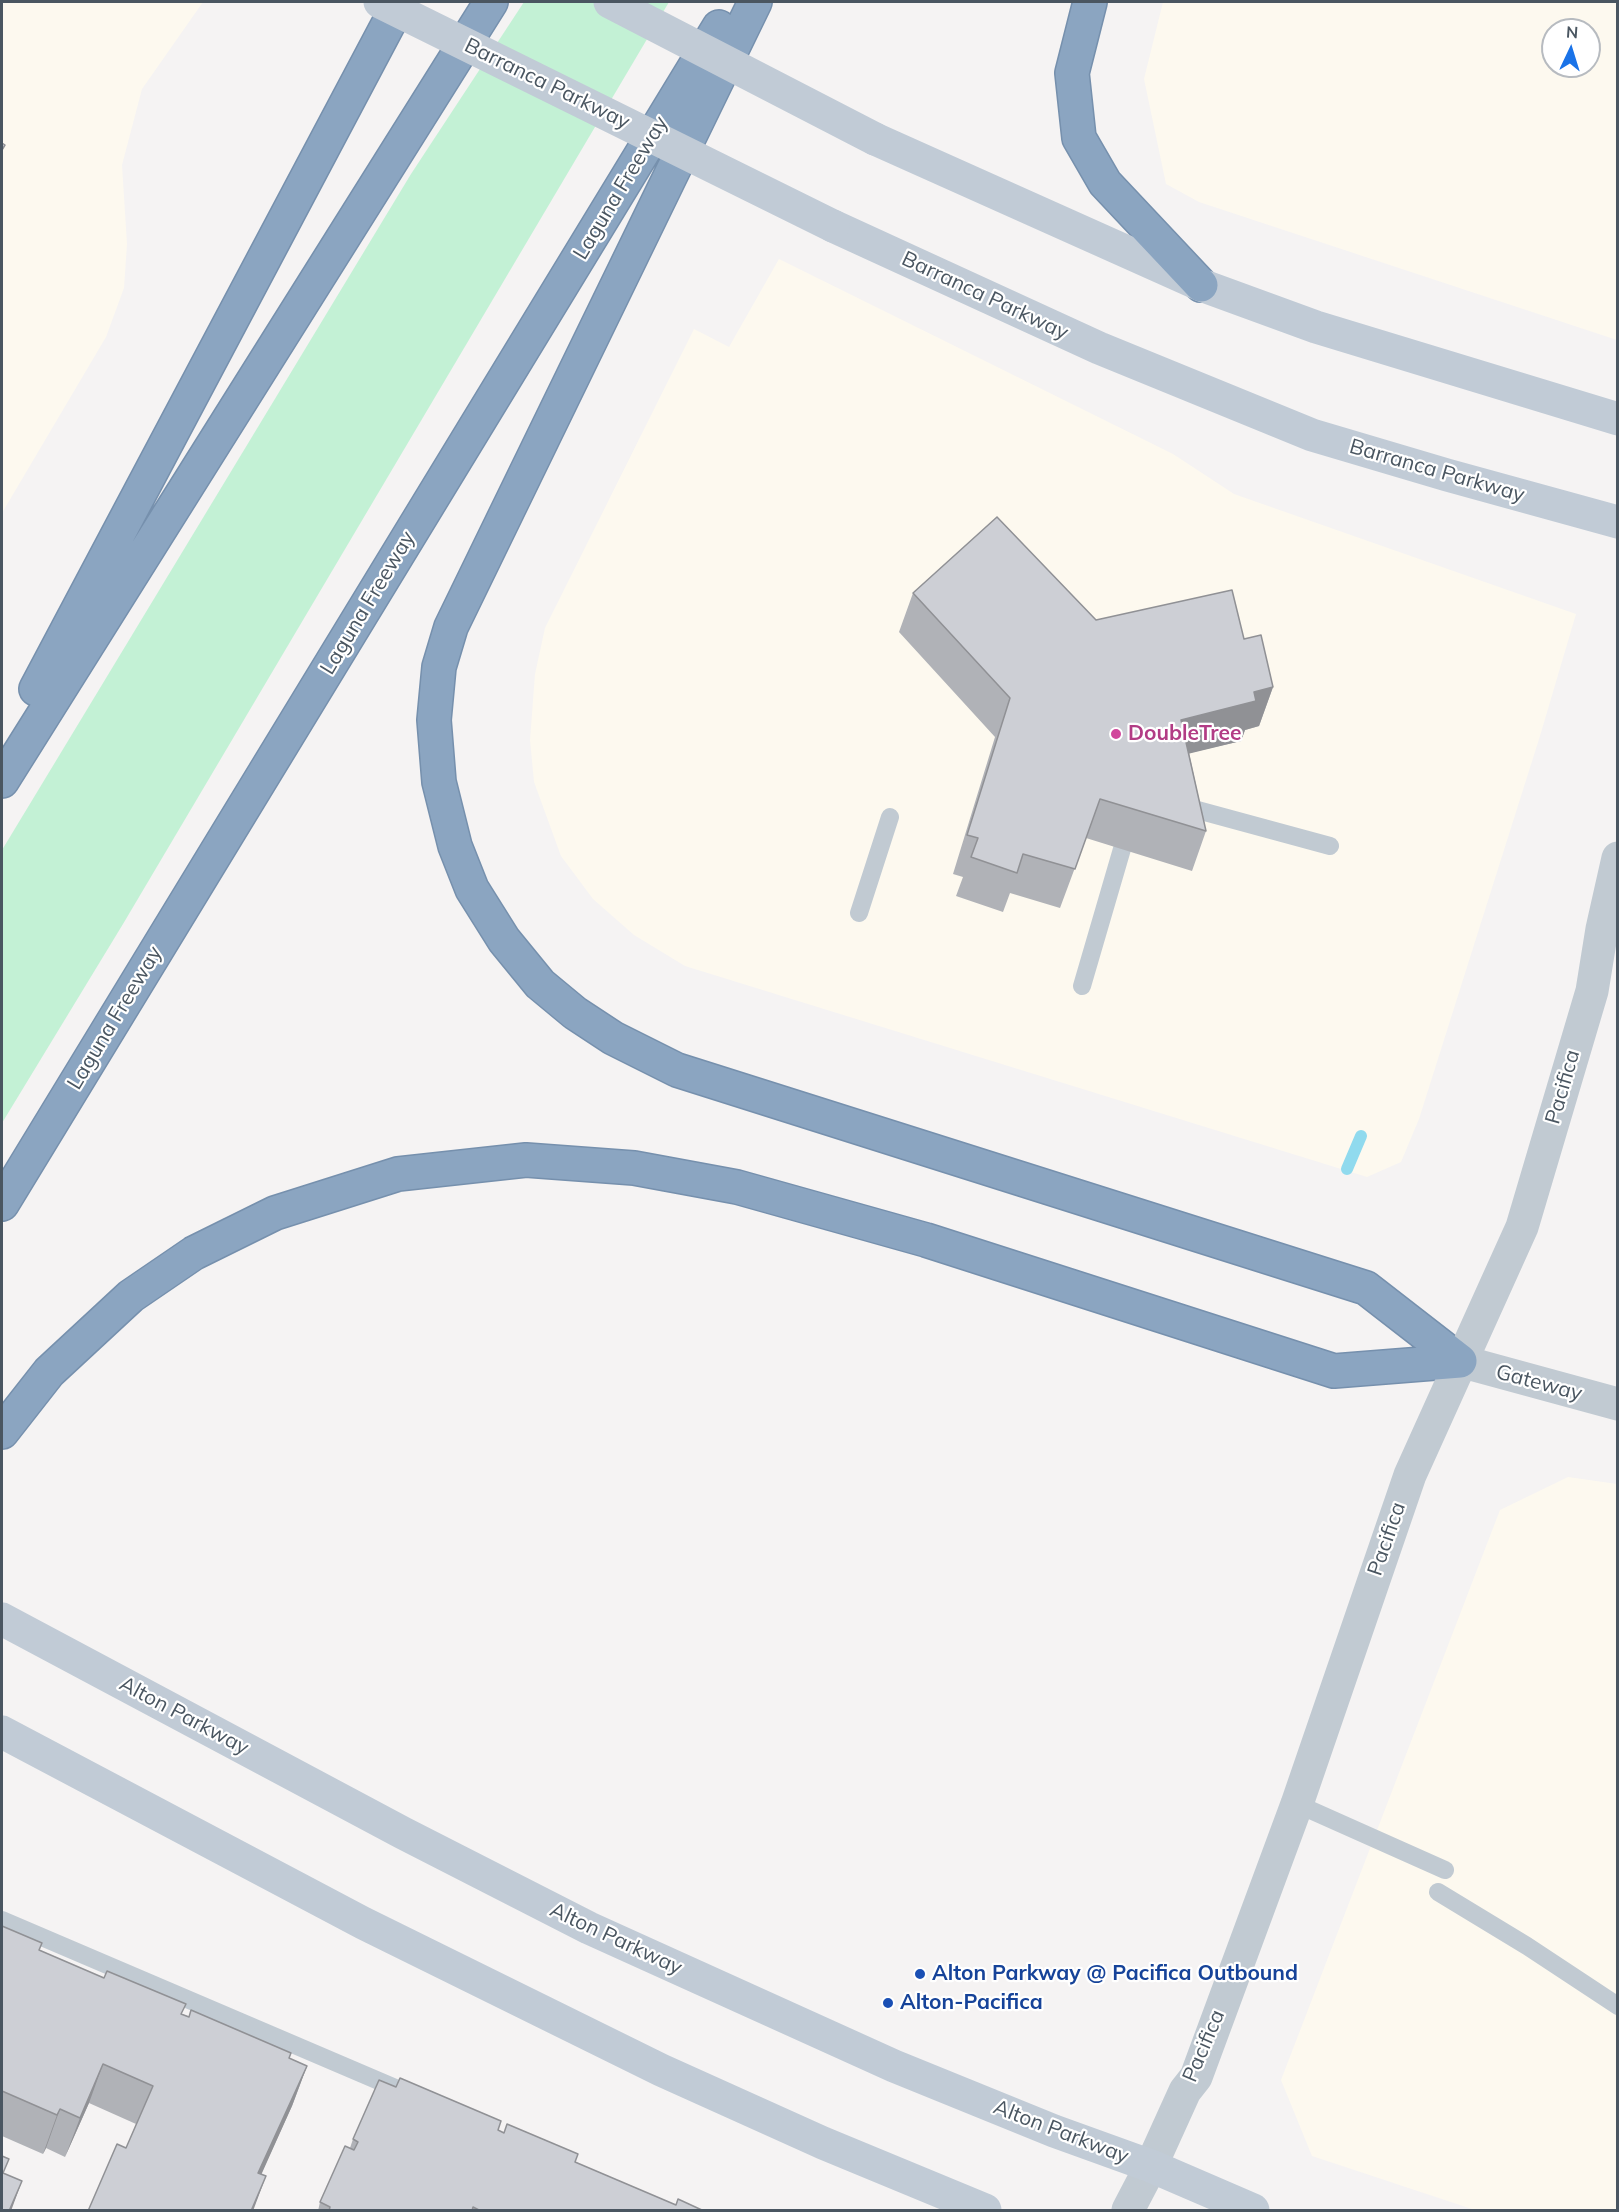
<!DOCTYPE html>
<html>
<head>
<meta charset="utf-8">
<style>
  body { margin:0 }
  #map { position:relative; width:1619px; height:2212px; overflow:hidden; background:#f5f3f3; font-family:Mulish,sans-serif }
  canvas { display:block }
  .frame { position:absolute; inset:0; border:3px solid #4a5661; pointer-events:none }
  .north { position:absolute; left:1541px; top:18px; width:60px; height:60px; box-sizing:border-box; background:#fff; border:2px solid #b7bbc0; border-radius:50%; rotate:4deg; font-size:16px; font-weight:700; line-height:24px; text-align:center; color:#4a5661 }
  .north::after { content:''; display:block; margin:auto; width:21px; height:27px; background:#1a73e8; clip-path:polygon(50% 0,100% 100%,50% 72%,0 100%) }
</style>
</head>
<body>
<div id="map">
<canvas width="1619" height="2212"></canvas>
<div class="frame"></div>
<div class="north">N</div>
</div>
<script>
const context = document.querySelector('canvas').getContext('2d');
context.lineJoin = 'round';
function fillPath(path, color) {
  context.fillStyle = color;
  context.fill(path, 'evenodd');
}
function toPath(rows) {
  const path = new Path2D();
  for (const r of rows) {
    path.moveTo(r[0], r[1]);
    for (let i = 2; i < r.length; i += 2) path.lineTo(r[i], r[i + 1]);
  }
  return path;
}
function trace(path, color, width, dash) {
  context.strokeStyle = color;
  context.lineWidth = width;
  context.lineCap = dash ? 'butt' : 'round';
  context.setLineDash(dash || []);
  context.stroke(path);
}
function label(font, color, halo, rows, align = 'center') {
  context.font = font + ' Mulish,sans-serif';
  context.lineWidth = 4.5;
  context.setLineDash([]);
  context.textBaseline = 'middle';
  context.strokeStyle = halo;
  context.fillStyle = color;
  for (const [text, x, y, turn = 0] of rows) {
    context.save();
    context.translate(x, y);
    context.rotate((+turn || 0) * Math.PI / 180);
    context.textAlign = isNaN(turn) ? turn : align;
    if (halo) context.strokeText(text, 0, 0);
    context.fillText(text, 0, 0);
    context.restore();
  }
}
fillPath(toPath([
  [2,2,203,2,142,89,122,165,127,244,124,288,106,337,2,513],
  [1163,2,1617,2,1617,340,1199,202,1166,184,1144,79],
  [1553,30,1589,30,1589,66,1553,66],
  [779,259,1173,454,1234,494,1576,614,1540,736,1419,1119,1401,1162,1367,1177,685,966,634,935,593,899,561,856,534,782,530,740,535,674,545,628,694,329,729,347],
  [1568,1477,1617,1484,1617,2210,1475,2210,1312,2156,1281,2080,1500,1510]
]), '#fdf9ef');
fillPath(toPath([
  [524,2,669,2,123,924,2,1123,2,850,411,174]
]), '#c3f1d5');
trace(toPath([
  [1347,1169,1361,1136]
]), '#90daee', 12);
const motorway = toPath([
  [755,2,451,627,439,667,434,720,439,782,455,846,472,889,504,940,540,984,575,1013,613,1038,677,1070,1366,1288,1460,1361],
  [1090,2,1072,73,1079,138,1105,183,1201,285],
  [36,689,400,2],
  [2,781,491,2],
  [2,1204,719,27],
  [2,1432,49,1372,131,1296,194,1253,275,1213,398,1174,526,1160,634,1168,737,1187,926,1240,1334,1371,1460,1361]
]);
trace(motorway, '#7690ad', 36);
trace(toPath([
  [1179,805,1330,846],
  [859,913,890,817],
  [1082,986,1122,849],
  [1297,1804,1445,1870],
  [1438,1892,1527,1946,1618,2006],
  [2,1920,400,2090]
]), '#c1cad2', 18);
trace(toPath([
  [1460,1361,1618,1404],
  [1128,2210,1151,2166,1185,2091,1196,2077,1297,1804,1410,1475,1522,1227,1592,991,1602,929,1618,858]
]), '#c1cad2', 33);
trace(toPath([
  [875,139,1201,285,1316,327,1618,419],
  [833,226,1099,348,1312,435,1447,475,1618,522],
  [2,1619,403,1833,589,1928,894,2066,1054,2131,1151,2166,1253,2210],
  [2,1732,363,1923,661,2070,823,2143,985,2210]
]), '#c1cbd6', 33);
trace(motorway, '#8ba5c1', 33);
trace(toPath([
  [380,2,833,226],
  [610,2,875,139]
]), '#c1cbd6', 33);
fillPath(toPath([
  [913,593,1096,620,1244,639,1273,687,1259,726,1245,730,1241,741,1189,753,1206,831,1192,871,1086,838,1060,908,1010,893,1003,912,956,896,963,877,953,874,995,737,899,632],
  [2,1926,39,1951,182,2014,307,2066,292,2106,261,2174,126,2148,136,2124,89,2103,65,2157,46,2148,43,2154,2,2136],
  [498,2130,676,2205,704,2211,318,2211,320,2202,350,2148,353,2139]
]), '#b0b2b7');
fillPath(toPath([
  [1273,687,1259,726,1245,730,1241,741,1167,759,1181,720,1254,692],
  [103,2064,89,2103,65,2157,80,2118],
  [307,2066,292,2106,245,2211,258,2173],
  [60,2109,46,2148,43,2154,57,2115],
  [266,2176,253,2211,251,2211],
  [22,2181,11,2211,9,2211]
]), '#909195');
const building = toPath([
  [2,143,5,145,2,150,2,143],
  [997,517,1096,620,1232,590,1244,639,1261,635,1273,687,1254,692,1256,701,1181,720,1206,831,1100,799,1075,869,1023,854,1017,873,971,857,978,838,967,835,1010,698,913,593,997,517],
  [2,1926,42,1943,39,1950,104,1978,107,1971,186,2004,181,2014,189,2017,191,2010,291,2053,289,2058,307,2066,258,2173,266,2176,251,2211,88,2211,117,2144,126,2148,153,2086,103,2064,80,2118,60,2109,57,2115,2,2091,2,1926],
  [400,2078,501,2121,498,2130,504,2133,507,2124,578,2154,575,2162,676,2205,678,2199,704,2211,481,2211,473,2207,472,2211,329,2211,330,2207,320,2202,345,2146,354,2150,358,2142,353,2139,379,2080,396,2087,400,2078],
  [2,2156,9,2159,3,2173,22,2181,9,2211,2,2211,2,2156]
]);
fillPath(building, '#cdcfd5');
trace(building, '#909195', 1.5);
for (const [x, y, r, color] of [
  [1116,734,6,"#d1479c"],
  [920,1974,6,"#1a4fb4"],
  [888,2003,6,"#1a4fb4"]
]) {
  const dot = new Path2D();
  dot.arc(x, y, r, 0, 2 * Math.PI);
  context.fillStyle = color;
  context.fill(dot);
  trace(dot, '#fff', 2);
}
label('21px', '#4a5661', '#fff', [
  ["Barranca Parkway",547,84,26],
  ["Laguna Freeway",621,188,-59],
  ["Barranca Parkway",985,296,25],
  ["Barranca Parkway",1437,471,16],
  ["Laguna Freeway",368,603,-59],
  ["Laguna Freeway",115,1018,-59],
  ["Pacifica",1563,1087,-74],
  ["Gateway",1539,1383,15],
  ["Pacifica",1387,1539,-71],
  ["Alton Parkway",184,1716,28],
  ["Alton Parkway",616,1939,25],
  ["Pacifica",1204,2046,-67],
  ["Alton Parkway",1061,2132,21]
]);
label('bold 21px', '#b23c85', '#fff', [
  ["DoubleTree",1128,734]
], 'left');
label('bold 21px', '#164399', '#fff', [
  ["Alton Parkway @ Pacifica Outbound",932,1974],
  ["Alton-Pacifica",900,2003]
], 'left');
</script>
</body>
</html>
